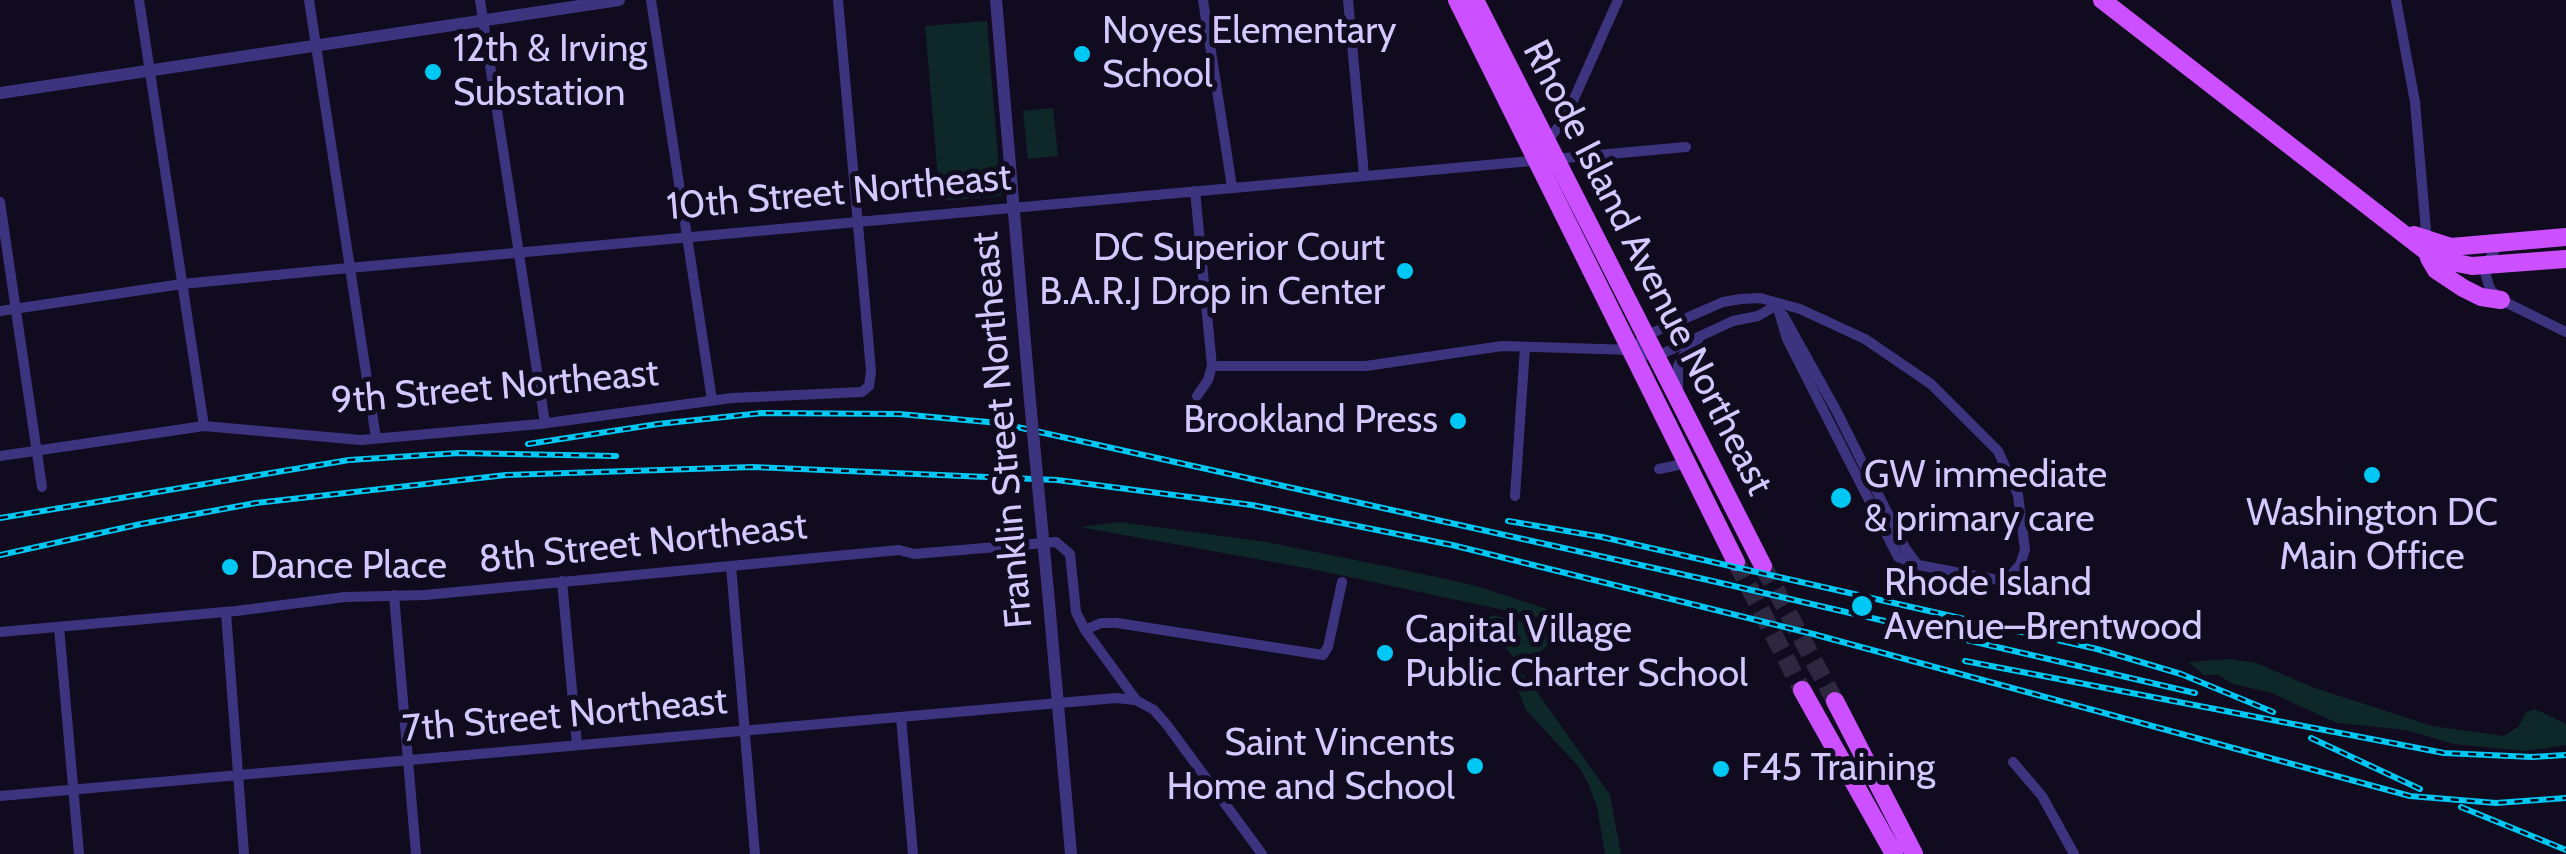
<!DOCTYPE html>
<html>
<head>
<meta charset="utf-8">
<style>
  body { margin:0 }
  canvas { display:block; background:#100b1e }
</style>
</head>
<body>
<canvas width="2566" height="854"></canvas>
<script>
const context = document.querySelector('canvas').getContext('2d');
context.lineJoin = 'round';
function fillPath(path, color) {
  context.fillStyle = color;
  context.fill(path, 'evenodd');
}
function toPath(rows) {
  const path = new Path2D();
  for (const r of rows) {
    path.moveTo(r[0], r[1]);
    for (let i = 2; i < r.length; i += 2) path.lineTo(r[i], r[i + 1]);
  }
  return path;
}
function trace(path, color, width, dash) {
  context.strokeStyle = color;
  context.lineWidth = width;
  context.lineCap = dash ? 'butt' : 'round';
  context.setLineDash(dash || []);
  context.stroke(path);
}
function label(font, color, halo, rows, align = 'center') {
  context.font = font + ' Cabin,sans-serif';
  context.lineWidth = 10;
  context.setLineDash([]);
  context.textBaseline = 'middle';
  context.strokeStyle = halo;
  context.fillStyle = color;
  for (const [text, x, y, turn = 0] of rows) {
    context.save();
    context.translate(x, y);
    context.rotate((+turn || 0) * Math.PI / 180);
    context.textAlign = isNaN(turn) ? turn : align;
    if (halo) context.strokeText(text, 0, 0);
    context.fillText(text, 0, 0);
    context.restore();
  }
}
fillPath(toPath([
  [987,21,1001,196,940,201,925,26],
  [1053,108,1058,156,1028,159,1023,111],
  [1120,522,1266,542,1409,571,1476,586,1547,609,1546,619,1317,570,1080,527],
  [1492,615,1535,625,1553,640,1522,669,1485,620],
  [2231,659,2256,663,2312,687,2432,726,2504,736,2519,726,2525,713,2535,709,2566,724,2566,745,2526,751,2454,744,2406,730,2337,723,2272,693,2233,684,2218,675,2204,675,2188,662],
  [1516,668,1530,682,1610,795,1621,854,1605,854,1597,807,1589,785,1579,767,1526,710,1518,690]
]), '#0e2729');
trace(toPath([
  [1736,562,1802,690],
  [1763,566,1835,701]
]), '#2d2840', 18, [18, 9]);
trace(toPath([
  [139,0,204,426],
  [309,0,376,438],
  [480,0,545,423],
  [651,0,712,400],
  [1203,0,1232,187],
  [1348,0,1364,175],
  [2396,0,2415,102,2427,242],
  [1547,141,1565,119,1618,0],
  [1195,191,1212,366,1208,380,1197,396],
  [0,202,42,487],
  [2498,244,2484,269,2490,289,2501,300,2566,332],
  [0,311,182,284,338,269,1686,147],
  [1783,315,1836,410,1905,548,1917,564],
  [1633,350,1645,336,1723,302,1741,299,1760,298,1800,309,1865,339,1931,384,1998,451,2018,495,2025,550,2020,565,2007,579,1998,580,1918,565,1898,557,1787,339,1777,305],
  [1212,366,1366,366,1502,346,1633,350,1655,357,1733,321,1758,316,1777,305],
  [1678,387,1678,366,1683,356,1698,342],
  [0,456,204,426,361,440,540,424,732,398,862,392,869,386,871,371,838,0],
  [1659,469,1688,463],
  [1515,496,1525,347],
  [731,566,755,854],
  [562,581,577,745],
  [394,595,416,854],
  [226,612,244,854],
  [59,627,79,854],
  [1085,630,1101,623,1117,623,1323,655,1328,647,1342,582],
  [0,632,236,611,345,597,425,595,899,550,914,554,1056,542,1070,554,1076,612,1085,630,1136,700,1154,710,1167,725,1262,854],
  [901,717,913,854],
  [2013,762,2042,796,2074,854],
  [0,796,1116,698,1135,700]
]), '#3d3480', 10);
trace(toPath([
  [996,0,1030,401],
  [0,93,619,0],
  [1049,602,1071,854]
]), '#3d3480', 12);
trace(toPath([
  [1457,0,1736,562],
  [1475,0,1763,566],
  [2102,0,2436,259,2472,266,2566,259],
  [2414,235,2451,247,2566,237],
  [2429,258,2436,270,2463,288,2481,297,2501,300],
  [1802,690,1894,854],
  [1835,701,1914,854]
]), '#cc50ff', 18);
const rail = toPath([
  [528,444,658,424,762,413,899,414,999,423,1708,580,2195,693],
  [0,518,349,460,459,453,616,456],
  [1508,521,1602,537,2097,649,2181,674,2273,712],
  [0,555,141,524,256,503,506,475,753,467,1057,480,1252,505,1452,545,1813,634,2410,796,2496,803,2566,798],
  [1965,661,2444,753,2532,757,2566,755],
  [2311,738,2420,789],
  [2461,807,2566,850]
]);
trace(rail, '#00c8f4', 6);
trace(rail, '#100b1e', 2.5, [8]);
trace(toPath([
  [1030,401,1049,602]
]), '#3d3480', 12);
for (const [x, y, r, color] of [
  [1082,54,10,"#00c8f4"],
  [433,72,10,"#00c8f4"],
  [1405,271,10,"#00c8f4"],
  [1458,421,10,"#00c8f4"],
  [2372,475,10,"#00c8f4"],
  [1841,498,12,"#00c8f4"],
  [230,567,10,"#00c8f4"],
  [1862,606,12,"#00c8f4"],
  [1385,653,10,"#00c8f4"],
  [1475,766,10,"#00c8f4"],
  [1721,769,10,"#00c8f4"]
]) {
  const dot = new Path2D();
  dot.arc(x, y, r, 0, 2 * Math.PI);
  context.fillStyle = color;
  context.fill(dot);
  trace(dot, '#100b1e', 4);
}
label('38px', '#d3c9ff', '#100b1e', [
  ["Noyes Elementary",1102,32],
  ["School",1102,76],
  ["12th & Irving",453,50],
  ["Substation",453,94],
  ["DC Superior Court",1385,249,"right"],
  ["B.A.R.J Drop in Center",1385,293,"right"],
  ["Brookland Press",1438,421,"right"],
  ["GW immediate",1864,476],
  ["& primary care",1864,520],
  ["Washington DC",2372,514,"center"],
  ["Main Office",2372,558,"center"],
  ["Dance Place",250,567],
  ["Rhode Island",1884,584],
  ["Avenue–Brentwood",1884,628],
  ["Capital Village",1405,631],
  ["Public Charter School",1405,675],
  ["Saint Vincents",1455,744,"right"],
  ["Home and School",1455,788,"right"],
  ["F45 Training",1741,769]
], 'left');
label('38px', '#d3c9ff', '#100b1e', [
  ["10th Street Northeast",839,193,-5],
  ["Rhode Island Avenue Northeast",1647,268,63],
  ["9th Street Northeast",495,388,-5],
  ["Franklin Street Northeast",1003,430,-95],
  ["8th Street Northeast",643,544,-6],
  ["7th Street Northeast",565,716,-5]
]);
</script>
</body>
</html>
